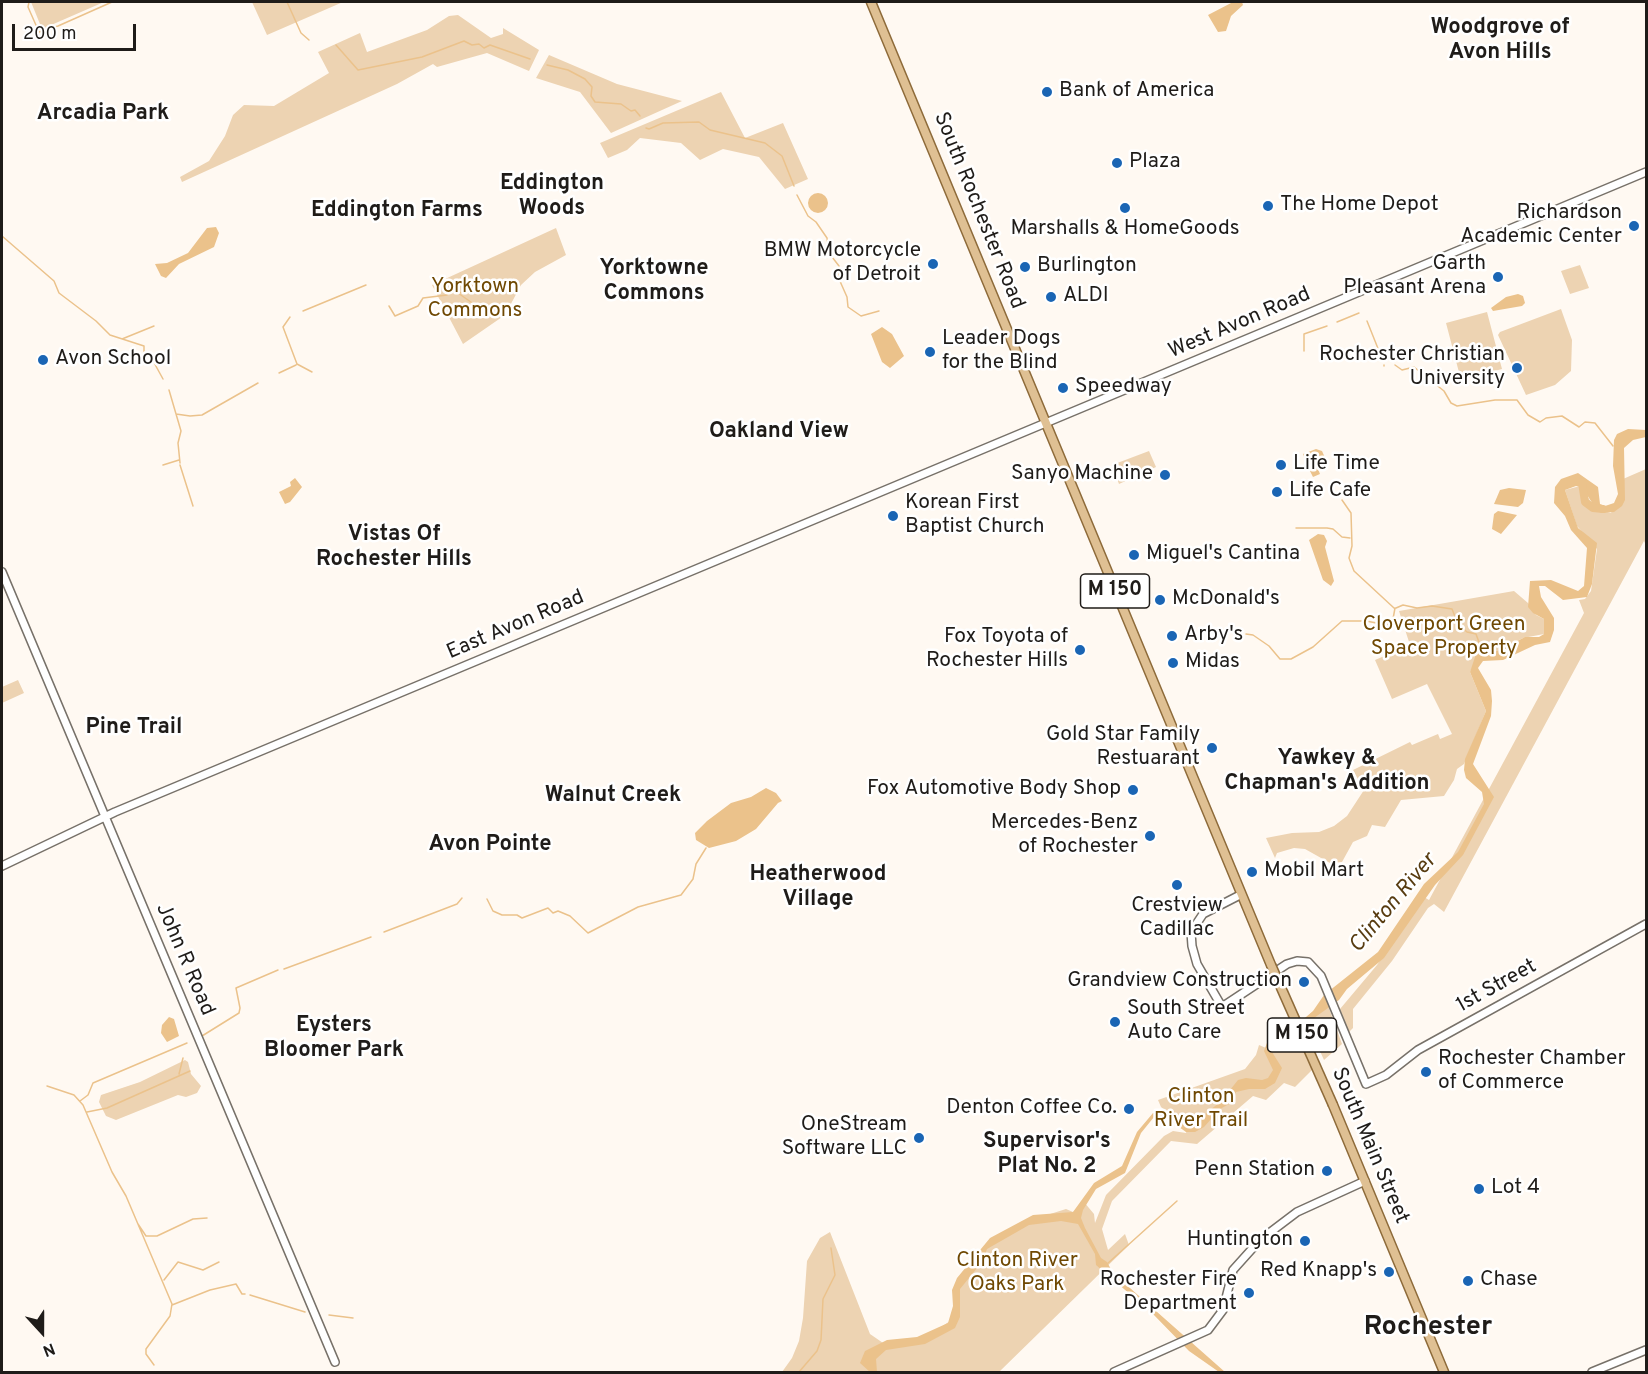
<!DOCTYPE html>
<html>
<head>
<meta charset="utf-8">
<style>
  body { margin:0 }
  #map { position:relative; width:1648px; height:1374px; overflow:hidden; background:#fff9f2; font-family:Overpass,sans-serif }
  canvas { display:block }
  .frame { position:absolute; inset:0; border:3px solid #1f1c19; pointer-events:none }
  .north { position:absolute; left:12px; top:1302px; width:60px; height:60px; -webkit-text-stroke:4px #fff; paint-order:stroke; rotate:159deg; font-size:16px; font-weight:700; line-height:24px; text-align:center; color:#1f1c19 }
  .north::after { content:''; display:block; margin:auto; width:21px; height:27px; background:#1f1c19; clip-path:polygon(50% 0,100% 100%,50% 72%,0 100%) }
  .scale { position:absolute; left:12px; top:24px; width:124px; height:27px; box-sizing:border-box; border:3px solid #1f1c19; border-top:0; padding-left:8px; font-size:18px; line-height:21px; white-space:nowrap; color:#1f1c19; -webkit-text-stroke:4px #fff; paint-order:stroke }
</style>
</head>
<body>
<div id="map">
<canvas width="1648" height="1374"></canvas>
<div class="frame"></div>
<div class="north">N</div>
<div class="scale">200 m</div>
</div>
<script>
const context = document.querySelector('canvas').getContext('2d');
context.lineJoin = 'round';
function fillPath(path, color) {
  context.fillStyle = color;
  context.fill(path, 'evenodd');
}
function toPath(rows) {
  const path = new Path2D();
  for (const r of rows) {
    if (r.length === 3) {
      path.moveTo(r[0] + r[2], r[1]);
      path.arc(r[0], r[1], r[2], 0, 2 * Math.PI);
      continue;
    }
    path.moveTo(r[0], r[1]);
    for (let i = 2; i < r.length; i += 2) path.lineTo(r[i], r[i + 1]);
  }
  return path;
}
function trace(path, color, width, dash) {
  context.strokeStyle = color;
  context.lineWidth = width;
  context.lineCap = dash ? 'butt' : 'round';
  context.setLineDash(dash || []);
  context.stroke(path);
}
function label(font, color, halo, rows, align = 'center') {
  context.font = font + ' Overpass,sans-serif';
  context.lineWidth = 5;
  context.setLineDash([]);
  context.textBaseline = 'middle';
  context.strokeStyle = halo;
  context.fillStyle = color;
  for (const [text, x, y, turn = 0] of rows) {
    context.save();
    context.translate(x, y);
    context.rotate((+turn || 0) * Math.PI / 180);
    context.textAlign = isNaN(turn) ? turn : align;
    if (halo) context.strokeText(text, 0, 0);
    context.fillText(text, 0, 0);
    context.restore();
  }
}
fillPath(toPath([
  [31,2,104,2,42,29],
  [252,2,343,2,267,35],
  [458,15,491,38,503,34,503,28,539,50,529,71,487,53,437,67,433,64,397,84,182,182,180,177,209,161,225,136,233,115,244,105,274,106,329,73,318,52,360,33,367,52,427,30,449,16],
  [549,55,617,84,682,101,611,133,580,92,536,78],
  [721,92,745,138,783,123,808,179,785,189,759,157,723,149,700,160,681,143,640,138,627,150,608,158,600,143],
  [556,228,566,255,535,272,521,285,505,315,463,344,432,285],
  [1580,265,1589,288,1570,294,1561,271],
  [1561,309,1572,340,1571,371,1555,385,1526,395,1498,335,1500,332],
  [1487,312,1502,369,1461,380,1446,323],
  [1149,451,1156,467,1119,484,1112,465],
  [1646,469,1646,545,1644,541,1444,912,1434,904,1428,908,1392,961,1353,1009,1353,1028,1349,1032,1340,1009,1377,965,1424,897,1429,900,1584,613,1579,600,1585,599,1591,591,1597,549,1577,526,1565,490,1580,486,1596,509,1611,513,1624,487,1623,479],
  [1514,591,1528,603,1536,615,1544,619,1544,634,1523,638,1500,650,1480,653,1470,672,1486,711,1464,764,1457,769,1454,780,1444,796,1401,800,1385,827,1372,825,1367,836,1353,842,1342,862,1330,863,1305,849,1294,848,1277,853,1275,858,1266,838,1292,833,1319,832,1334,826,1347,816,1364,790,1353,770,1410,742,1412,745,1438,734,1440,739,1452,734,1427,684,1392,699,1375,660,1410,645,1399,611],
  [18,680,24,693,2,703,2,687],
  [1326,1000,1342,1044,1324,1060,1319,1049,1311,1057,1315,1067,1295,1087,1284,1083,1266,1100,1253,1096,1197,1144,1171,1141,1112,1201,1102,1229,1108,1250,1125,1234,1129,1245,999,1372,782,1372,792,1358,799,1341,803,1318,807,1261,820,1238,830,1232,870,1334,886,1345,929,1335,950,1321,956,1301,955,1291,985,1247,1047,1215,1066,1209,1073,1212,1084,1202,1094,1214,1095,1223,1106,1195,1164,1136,1173,1131,1186,1133,1187,1129,1161,1107,1158,1100,1245,1069,1256,1055,1259,1045,1266,1048,1275,1045],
  [185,1060,188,1062,191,1074,201,1086,197,1093,186,1097,178,1095,116,1120,106,1116,99,1102,101,1095,140,1082]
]), '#edd3b2');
fillPath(toPath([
  [1233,2,1242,2,1243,5,1231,16,1226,31,1218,32,1208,15],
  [818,203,10],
  [216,227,219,233,214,247,179,264,166,278,161,276,155,264,167,263,188,253,207,228],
  [1518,294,1523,296,1525,303,1522,306,1493,311,1491,308,1506,297],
  [882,327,892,334,904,356,890,368,882,362,871,334],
  [1628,429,1646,430,1646,437,1633,440,1624,448,1625,500,1622,506,1614,512,1601,513,1596,509,1582,487,1576,486,1565,490,1578,528,1597,543,1592,584,1587,597,1563,600,1545,586,1539,586,1541,597,1554,618,1554,630,1550,642,1535,645,1503,660,1483,661,1478,668,1491,690,1492,701,1491,716,1473,764,1494,797,1463,855,1435,885,1384,958,1347,989,1339,1000,1274,1047,1272,1052,1282,1068,1275,1083,1265,1089,1249,1089,1236,1092,1231,1103,1220,1109,1204,1127,1195,1132,1186,1132,1165,1117,1154,1117,1141,1133,1125,1173,1096,1189,1083,1210,1081,1218,1085,1228,1101,1258,1107,1262,1113,1273,1225,1372,1219,1372,1189,1351,1152,1313,1096,1265,1095,1254,1078,1224,1061,1221,1029,1225,987,1249,982,1262,960,1289,960,1317,955,1328,925,1344,886,1350,876,1359,877,1372,870,1372,860,1363,865,1351,887,1340,917,1337,948,1323,953,1306,952,1290,957,1278,990,1238,1033,1215,1073,1212,1094,1183,1122,1166,1137,1132,1153,1113,1171,1109,1192,1126,1222,1100,1238,1080,1246,1078,1262,1080,1268,1078,1273,1070,1264,1051,1268,1040,1279,1032,1292,1029,1313,1011,1324,995,1378,952,1424,884,1458,852,1484,804,1482,792,1466,778,1464,770,1465,759,1486,711,1470,672,1476,654,1500,650,1525,637,1539,637,1544,634,1544,619,1533,613,1528,607,1530,581,1551,580,1578,591,1584,586,1587,548,1571,530,1565,516,1554,503,1555,487,1561,479,1578,473,1598,487,1600,504,1605,506,1614,503,1618,494,1613,466,1614,440,1617,434],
  [1316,449,1322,451,1326,460,1316,464,1320,474,1313,477,1306,463,1314,459,1306,462,1303,454],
  [295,478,302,487,290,502,285,504,279,492,291,486,290,482],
  [1509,488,1526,490,1523,503,1518,507,1494,504,1500,490],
  [1498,511,1517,515,1501,534,1492,529,1494,514],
  [1318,534,1324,535,1327,541,1325,547,1334,581,1331,586,1323,580,1309,540],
  [766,788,776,793,782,801,778,803,756,829,736,841,709,848,696,840,695,833,707,821,731,803,751,797],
  [169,1017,174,1019,179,1036,167,1042,161,1033,162,1025]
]), '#ebc28b');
trace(toPath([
  [29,2,28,7,39,32,58,26,112,2],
  [287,2,301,33,309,40],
  [336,45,358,70,422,57,464,41,472,45,479,44,484,48,490,45,530,59],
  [547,65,568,70,585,79,592,87,591,96,595,102,621,104,631,111,635,110,640,116],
  [646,128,649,129,663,123,699,122,710,130,765,143,782,156,794,186],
  [797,195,808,216,816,222,827,238,829,253,839,266,839,279,847,297,848,307,861,316,879,311],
  [2,236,54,281,59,293,96,321,110,335,144,346,144,354,152,359,163,379],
  [458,293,499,286],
  [458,293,488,314],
  [389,306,395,316,418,306,423,298,447,295],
  [303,311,366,285],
  [290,317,283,327,297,364],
  [1367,321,1379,351],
  [1337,322,1359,313],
  [122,339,154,326],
  [1304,351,1304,334,1327,326],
  [297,364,312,372],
  [1384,365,1384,366],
  [1395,365,1402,370,1414,367,1444,391,1451,403,1457,406,1495,400,1517,400,1528,415,1540,422,1546,418,1562,416,1579,427,1585,422,1595,423,1613,446],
  [279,373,296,365],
  [169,390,181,431,178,443,180,463],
  [176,414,190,416,202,415,258,383],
  [163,465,179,460],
  [180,465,193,506],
  [1342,500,1351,513,1352,546,1349,558,1354,571,1394,608],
  [1296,528,1327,528,1333,529,1342,537,1350,538],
  [1396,608,1403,605,1417,608,1432,606,1452,609,1458,624,1467,632,1476,634,1480,645,1480,653],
  [1246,634,1253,635,1269,646,1280,659,1291,659,1313,647,1342,621,1366,621,1387,625,1393,619,1395,608],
  [487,899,493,911,502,915,517,915,522,918,548,908,553,913,558,911,570,916,588,933,638,907,681,895,693,879,696,864,706,848],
  [384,932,457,904,462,898],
  [284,969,371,937],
  [202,1036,239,1013,240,1008,236,988,278,970],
  [179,1074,183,1058],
  [47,1086,74,1095,83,1105,112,1172,126,1196,172,1304,170,1316,146,1349,146,1354,154,1365],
  [80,1101,88,1095,93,1083,187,1043],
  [87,1112,107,1108,190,1071],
  [138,1224,146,1236,157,1236,193,1219,207,1218],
  [1107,1264,1177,1201],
  [164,1280,178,1262,203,1270,219,1262],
  [250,1295,305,1312],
  [172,1305,210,1290,236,1284,242,1294,245,1294],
  [329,1315,353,1318],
  [799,1372,817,1351,821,1340,823,1299,835,1275,831,1248]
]), '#ebc28b', 1.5);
trace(toPath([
  [1578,482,1582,483,1585,502,1593,508,1603,509]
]), '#ebc28b', 8);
const secondary = toPath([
  [2,572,335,1362],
  [2,866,115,812,1646,172],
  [1240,895,1203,914,1191,932,1192,946,1197,964,1222,1007,1287,964,1297,961,1308,962,1321,976,1366,1084,1386,1075,1418,1050,1646,924],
  [1114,1372,1208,1330,1223,1310,1233,1270,1260,1240,1297,1212,1365,1181],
  [1592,1372,1646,1350]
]);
const primary = toPath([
  [871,2,1271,965],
  [1333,1105,1444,1372]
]);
trace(secondary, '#777169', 10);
trace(primary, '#8e6b3a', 11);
trace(secondary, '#fff', 7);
trace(primary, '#dfc093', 8);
const primaryBridge = toPath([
  [1271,965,1333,1105]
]);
trace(primaryBridge, '#8e6b3a', 11, []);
trace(primaryBridge, '#dfc093', 8);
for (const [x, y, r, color] of [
  [1047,92,6,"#1a65b4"],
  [1117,163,6,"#1a65b4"],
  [1268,206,6,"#1a65b4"],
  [1125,208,6,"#1a65b4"],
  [1634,226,6,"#1a65b4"],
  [933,264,6,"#1a65b4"],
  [1025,267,6,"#1a65b4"],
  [1498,277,6,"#1a65b4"],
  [1051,297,6,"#1a65b4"],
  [930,352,6,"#1a65b4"],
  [43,360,6,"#1a65b4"],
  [1517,368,6,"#1a65b4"],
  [1063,388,6,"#1a65b4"],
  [1281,465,6,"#1a65b4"],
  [1165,475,6,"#1a65b4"],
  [1277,492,6,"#1a65b4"],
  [893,516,6,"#1a65b4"],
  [1134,555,6,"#1a65b4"],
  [1160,600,6,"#1a65b4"],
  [1172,636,6,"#1a65b4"],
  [1080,650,6,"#1a65b4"],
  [1173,663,6,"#1a65b4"],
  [1212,748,6,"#1a65b4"],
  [1133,790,6,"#1a65b4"],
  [1150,836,6,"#1a65b4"],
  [1252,872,6,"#1a65b4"],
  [1177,885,6,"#1a65b4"],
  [1304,982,6,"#1a65b4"],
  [1115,1022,6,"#1a65b4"],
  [1426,1072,6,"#1a65b4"],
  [1129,1109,6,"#1a65b4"],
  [919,1138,6,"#1a65b4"],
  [1327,1171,6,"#1a65b4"],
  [1479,1189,6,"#1a65b4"],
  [1305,1241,6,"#1a65b4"],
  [1389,1272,6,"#1a65b4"],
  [1468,1281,6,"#1a65b4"],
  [1249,1293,6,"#1a65b4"]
]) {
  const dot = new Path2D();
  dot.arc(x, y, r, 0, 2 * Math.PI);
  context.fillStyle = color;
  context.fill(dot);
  trace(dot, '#fff', 2);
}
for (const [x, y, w] of [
  [1115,591,69],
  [1302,1035,69]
]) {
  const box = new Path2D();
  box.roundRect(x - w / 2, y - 17, w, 34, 4.5);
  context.fillStyle = '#fff';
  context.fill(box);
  trace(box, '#1f1c19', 1.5);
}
label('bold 20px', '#1f1c19', null, [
  ["M 150",1115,591],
  ["M 150",1302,1035]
]);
label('21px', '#1f1c19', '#fff', [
  ["Bank of America",1059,92],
  ["Plaza",1129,163],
  ["The Home Depot",1280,206],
  ["Richardson",1622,214,"right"],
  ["Academic Center",1622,238,"right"],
  ["Marshalls & HomeGoods",1125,230,"center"],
  ["BMW Motorcycle",921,252,"right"],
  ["of Detroit",921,276,"right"],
  ["Garth",1486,265,"right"],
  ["Pleasant Arena",1486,289,"right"],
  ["Burlington",1037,267],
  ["ALDI",1063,297],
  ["Leader Dogs",942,340],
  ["for the Blind",942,364],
  ["Rochester Christian",1505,356,"right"],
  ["University",1505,380,"right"],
  ["Avon School",55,360],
  ["Speedway",1075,388],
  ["Life Time",1293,465],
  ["Sanyo Machine",1153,475,"right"],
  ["Life Cafe",1289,492],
  ["Korean First",905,504],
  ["Baptist Church",905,528],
  ["Miguel's Cantina",1146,555],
  ["McDonald's",1172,600],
  ["Arby's",1184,636],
  ["Fox Toyota of",1068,638,"right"],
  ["Rochester Hills",1068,662,"right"],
  ["Midas",1185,663],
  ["Gold Star Family",1200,736,"right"],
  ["Restuarant",1200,760,"right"],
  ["Fox Automotive Body Shop",1121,790,"right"],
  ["Mercedes-Benz",1138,824,"right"],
  ["of Rochester",1138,848,"right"],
  ["Mobil Mart",1264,872],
  ["Crestview",1177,907,"center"],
  ["Cadillac",1177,931,"center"],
  ["Grandview Construction",1292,982,"right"],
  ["South Street",1127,1010],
  ["Auto Care",1127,1034],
  ["Rochester Chamber",1438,1060],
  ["of Commerce",1438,1084],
  ["Denton Coffee Co.",1117,1109,"right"],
  ["OneStream",907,1126,"right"],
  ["Software LLC",907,1150,"right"],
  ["Penn Station",1315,1171,"right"],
  ["Lot 4",1491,1189],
  ["Huntington",1293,1241,"right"],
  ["Red Knapp's",1377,1272,"right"],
  ["Rochester Fire",1237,1281,"right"],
  ["Department",1237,1305,"right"],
  ["Chase",1480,1281]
], 'left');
label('21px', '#1f1c19', '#fff', [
  ["South Rochester Road",978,211,68],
  ["West Avon Road",1240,324,-23],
  ["East Avon Road",516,626,-23],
  ["John R Road",184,960,67],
  ["1st Street",1497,987,-29],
  ["South Main Street",1369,1146,67]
]);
label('21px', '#6f4802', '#fff', [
  ["Yorktown",475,288],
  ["Commons",475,312],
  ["Cloverport Green",1444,626],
  ["Space Property",1444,650],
  ["Clinton",1201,1098],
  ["River Trail",1201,1122],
  ["Clinton River",1017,1262],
  ["Oaks Park",1017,1286]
]);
label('bold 22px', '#1f1c19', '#fff', [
  ["Woodgrove of",1500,29],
  ["Avon Hills",1500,54],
  ["Arcadia Park",103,115],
  ["Eddington",552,185],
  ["Woods",552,210],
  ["Eddington Farms",397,212],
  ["Yorktowne",654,270],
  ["Commons",654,295],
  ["Oakland View",779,433],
  ["Vistas Of",394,536],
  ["Rochester Hills",394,561],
  ["Pine Trail",134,729],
  ["Yawkey &",1327,760],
  ["Chapman's Addition",1327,785],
  ["Walnut Creek",613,797],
  ["Avon Pointe",490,846],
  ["Heatherwood",818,876],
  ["Village",818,901],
  ["Eysters",334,1027],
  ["Bloomer Park",334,1052],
  ["Supervisor's",1047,1143],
  ["Plat No. 2",1047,1168]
]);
label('italic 22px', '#583c11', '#fff', [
  ["Clinton River",1394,904,-50]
]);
label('bold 27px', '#1f1c19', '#fff', [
  ["Rochester",1428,1329]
]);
</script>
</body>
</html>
